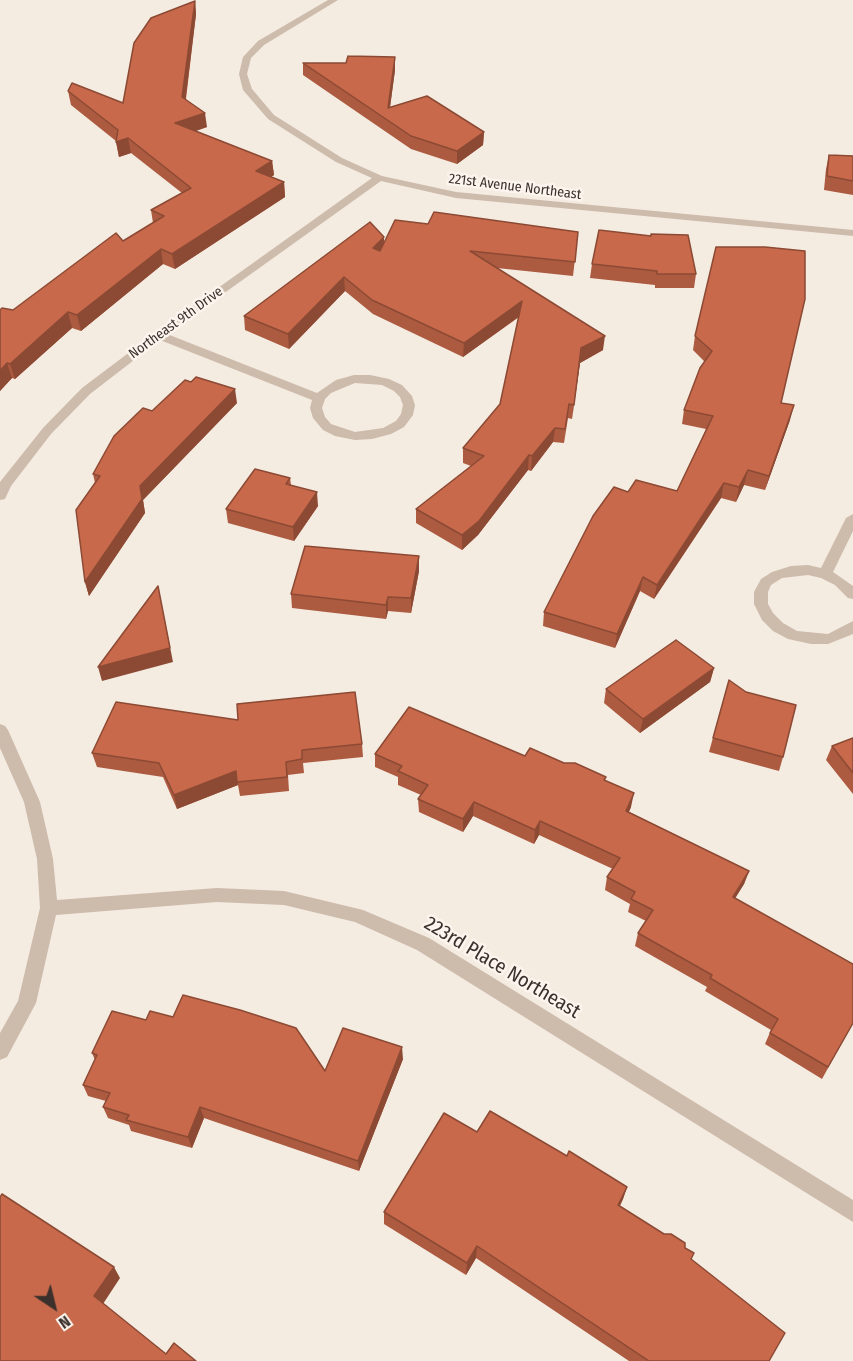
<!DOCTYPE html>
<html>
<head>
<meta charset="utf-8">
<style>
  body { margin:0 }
  #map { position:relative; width:853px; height:1361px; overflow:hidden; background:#f4ebe1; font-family:"Fira Sans Condensed",sans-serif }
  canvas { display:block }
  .north { position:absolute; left:24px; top:1277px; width:60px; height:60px; -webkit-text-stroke:4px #fbf5ee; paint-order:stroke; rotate:145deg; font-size:16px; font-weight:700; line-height:24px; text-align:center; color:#3b302b }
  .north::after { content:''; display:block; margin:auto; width:21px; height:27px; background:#3b302b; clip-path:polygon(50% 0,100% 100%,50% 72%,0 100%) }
</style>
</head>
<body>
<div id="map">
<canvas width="853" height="1361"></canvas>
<div class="north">N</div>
</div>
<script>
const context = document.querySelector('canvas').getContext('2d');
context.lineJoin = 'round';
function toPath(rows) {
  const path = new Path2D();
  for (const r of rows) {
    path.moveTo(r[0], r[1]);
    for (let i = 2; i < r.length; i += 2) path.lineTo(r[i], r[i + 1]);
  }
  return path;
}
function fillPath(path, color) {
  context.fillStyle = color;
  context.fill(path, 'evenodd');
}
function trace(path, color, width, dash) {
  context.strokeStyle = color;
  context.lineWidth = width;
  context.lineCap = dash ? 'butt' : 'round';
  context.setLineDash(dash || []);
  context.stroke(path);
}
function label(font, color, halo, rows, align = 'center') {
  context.font = font + ' "Fira Sans Condensed",sans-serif';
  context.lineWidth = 5;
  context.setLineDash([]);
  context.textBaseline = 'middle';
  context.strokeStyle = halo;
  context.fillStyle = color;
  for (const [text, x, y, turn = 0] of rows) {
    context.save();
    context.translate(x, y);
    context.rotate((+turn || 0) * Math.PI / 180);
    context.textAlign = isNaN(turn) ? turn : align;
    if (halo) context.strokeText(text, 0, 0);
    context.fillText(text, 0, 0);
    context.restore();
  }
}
fillPath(toPath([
  [328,0,338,0,264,45,251,58,247,74,252,89,274,115,342,158,382,176,456,192,853,230,853,236,456,198,381,181,167,334,317,393,336,380,354,375,370,375,389,379,402,385,412,396,415,405,413,415,404,427,391,434,372,439,355,440,335,436,323,430,313,418,310,408,312,400,160,340,90,394,51,434,11,486,5,499,0,500,0,482,43,428,82,388,155,333,372,178,336,162,268,119,243,90,239,74,243,57,258,41,328,0],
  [355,383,382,385,394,391,400,397,403,405,401,414,396,421,383,428,355,432,331,424,325,417,322,408,325,399,331,393,355,383],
  [853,514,853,531,833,572,853,586,853,599,848,598,835,585,821,578,808,575,782,578,771,585,768,592,768,604,773,613,783,623,797,631,828,634,853,621,853,634,828,644,811,644,788,639,773,631,762,620,754,604,754,592,761,579,772,572,791,566,808,565,821,568,846,518,853,514],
  [0,724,5,726,8,730,40,802,53,859,57,900,217,888,284,891,363,910,429,938,853,1200,853,1222,417,950,355,922,284,905,217,902,56,915,36,1003,7,1057,0,1060,0,1033,18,1001,40,908,37,859,24,802,0,748,0,724]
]), '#cdbbac');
fillPath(toPath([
  [195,1,196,14,186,99,207,127,196,131,272,161,274,175,271,177,284,182,285,197,175,269,163,264,81,331,72,328,15,379,12,378,0,391,0,310,13,310,153,223,151,210,182,193,131,153,119,157,116,141,71,105,68,91,123,103],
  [303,63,395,70,390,108,484,132,483,145,457,164,411,149,303,75],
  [829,155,853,156,853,195,824,190,826,169],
  [428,224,578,232,573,276,497,268,603,350,580,363,572,419,568,418,564,443,553,442,531,471,528,470,478,535,462,550,416,523,416,509,471,466,463,463,463,448,500,404,519,317,463,357,373,314,345,291,289,349,245,330,244,316,384,237,384,242],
  [592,264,696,274,694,288,655,288,655,285,590,278],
  [695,336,781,403,790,420,765,490,744,485,736,502,721,498,654,599,640,591,615,648,543,626,544,612,628,492,677,491,706,429,682,424,684,410,705,362,693,350],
  [237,403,143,500,145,513,89,596,85,582,95,483,93,474,152,411],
  [290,478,291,485,318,506,294,541,228,523,226,509],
  [419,556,419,571,411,613,388,611,386,619,292,608,291,594],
  [714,668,710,682,640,733,604,703,606,689],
  [729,680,783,757,779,771,709,752],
  [853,738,853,794,826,760,832,746],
  [362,744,363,757,303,763,304,773,288,775,289,791,240,796,238,785,177,809,163,777,97,767,92,753],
  [375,754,525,756,605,781,631,807,629,812,749,871,744,884,735,898,853,1023,822,1079,765,1044,771,1030,705,991,707,987,635,946,638,933,646,921,628,912,630,904,605,890,607,877,613,869,539,835,534,844,473,816,463,832,419,812,418,799,421,795,398,785,398,777,375,767],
  [92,1053,325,1071,403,1059,359,1171,204,1118,192,1148,131,1131,129,1125,108,1118,103,1107,106,1101,88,1096,83,1085,95,1060],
  [477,1132,567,1156,627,1187,623,1199,620,1206,685,1248,691,1259,769,1361,629,1361,476,1258,466,1275,384,1224,384,1212]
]), '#ac5a40');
fillPath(toPath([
  [195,1,196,14,184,111,182,97],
  [395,57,395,70,388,121,388,108],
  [205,113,207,127,177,137,175,123],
  [484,132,483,145,457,164,457,151],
  [128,138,131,153,119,157,116,142],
  [272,161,274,175,257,186,256,171],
  [284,182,285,197,175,269,172,254],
  [384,237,384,251,373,262,373,248],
  [161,249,163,264,81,331,77,315],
  [344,277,345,291,289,349,288,334],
  [522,301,521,315,463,357,464,343],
  [68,312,72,328,15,379,10,364],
  [605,336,603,350,580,363,572,419,581,348],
  [7,363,12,378,0,391,0,371],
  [235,389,237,403,143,500,145,513,89,596,85,582,140,486],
  [794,405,790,420,765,490,769,476],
  [555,428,553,442,531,471,532,456],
  [529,455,528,470,478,535,462,550,462,535],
  [748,470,744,485,736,502,739,487],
  [724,483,721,498,654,599,657,585],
  [317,492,318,506,294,541,293,527],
  [419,556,419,571,411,613,411,598],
  [643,577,640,591,615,648,617,634],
  [158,586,173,662,102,681,98,667],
  [388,597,388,611,386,619,386,605],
  [714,668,710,682,640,733,643,719],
  [236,771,238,785,177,809,174,795],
  [634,793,631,807,623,824,626,811],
  [474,802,473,816,463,832,463,819],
  [540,821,539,835,534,844,535,830],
  [749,871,744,884,728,910,733,897],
  [402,1047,403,1059,359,1171,358,1161],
  [200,1107,204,1118,192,1148,188,1137],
  [627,1187,623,1199,614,1217,618,1205],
  [477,1246,476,1258,466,1275,467,1263],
  [114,1267,120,1278,101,1307,94,1296]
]), '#8c4a34');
const building = toPath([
  [195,1,182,97,205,113,175,123,272,161,256,171,284,182,172,254,161,249,77,315,68,312,10,364,7,363,0,371,0,310,2,308,13,310,116,233,123,241,164,216,151,210,191,188,128,138,116,142,118,130,68,91,72,83,123,103,134,43,151,18,195,1],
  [348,56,395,57,388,108,427,96,484,132,457,151,411,136,303,63,346,63,348,56],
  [829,155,853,156,853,181,827,176,829,155],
  [434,212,578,232,575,262,470,251,605,336,581,348,574,405,569,404,565,429,555,428,532,456,529,455,479,521,462,535,416,509,484,456,463,448,500,404,522,301,464,343,372,300,344,277,288,334,244,316,370,222,384,237,373,248,380,251,395,220,428,224,434,212],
  [599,230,651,236,651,234,688,235,696,274,657,274,657,271,592,264,599,230],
  [716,247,765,247,805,251,805,299,781,403,794,405,769,476,748,470,739,487,724,483,657,585,643,577,617,634,544,612,593,516,614,487,628,492,636,480,677,491,713,416,684,410,700,368,712,351,695,336,716,247],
  [196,377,235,389,140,486,142,499,85,582,76,510,100,476,93,474,114,436,143,408,152,411,185,380,191,382,196,377],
  [255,469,290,478,286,484,317,492,293,527,226,509,255,469],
  [305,546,419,556,411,598,388,597,386,605,291,594,305,546],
  [158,586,170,648,98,667,158,586],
  [676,640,714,668,643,719,606,689,676,640],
  [729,680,746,692,796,705,783,757,713,738,729,680],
  [355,692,362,744,302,750,302,759,286,762,287,777,237,782,236,771,174,795,159,763,92,753,116,702,238,720,237,704,355,692],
  [409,707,525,756,530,748,564,763,575,763,606,777,604,780,634,793,626,811,749,871,733,897,853,964,853,1023,828,1067,770,1033,778,1019,710,978,712,975,638,933,653,910,631,899,635,892,607,877,620,858,540,821,535,830,474,802,463,819,418,799,428,785,398,771,402,766,375,754,409,707],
  [853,738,853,773,832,746,853,738],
  [183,995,240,1010,296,1028,325,1071,343,1028,402,1047,358,1161,200,1107,188,1137,126,1120,129,1115,103,1107,110,1093,83,1085,97,1055,92,1053,112,1011,146,1020,150,1011,173,1017,183,995],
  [490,1111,567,1156,569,1151,627,1187,618,1205,664,1234,671,1234,685,1243,685,1248,694,1253,691,1259,785,1333,769,1361,649,1361,477,1246,467,1263,384,1212,444,1113,477,1132,490,1111],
  [2,1194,114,1267,94,1296,166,1354,174,1343,196,1361,0,1361,0,1197,2,1194]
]);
fillPath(building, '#c8694b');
trace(building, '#8c4a34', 1.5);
label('14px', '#3b302b', '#fbf5ee', [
  ["221st Avenue Northeast",515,187,7],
  ["Northeast 9th Drive",176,323,-36]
]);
label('20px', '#3b302b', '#fbf5ee', [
  ["223rd Place Northeast",502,968,31]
]);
</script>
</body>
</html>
